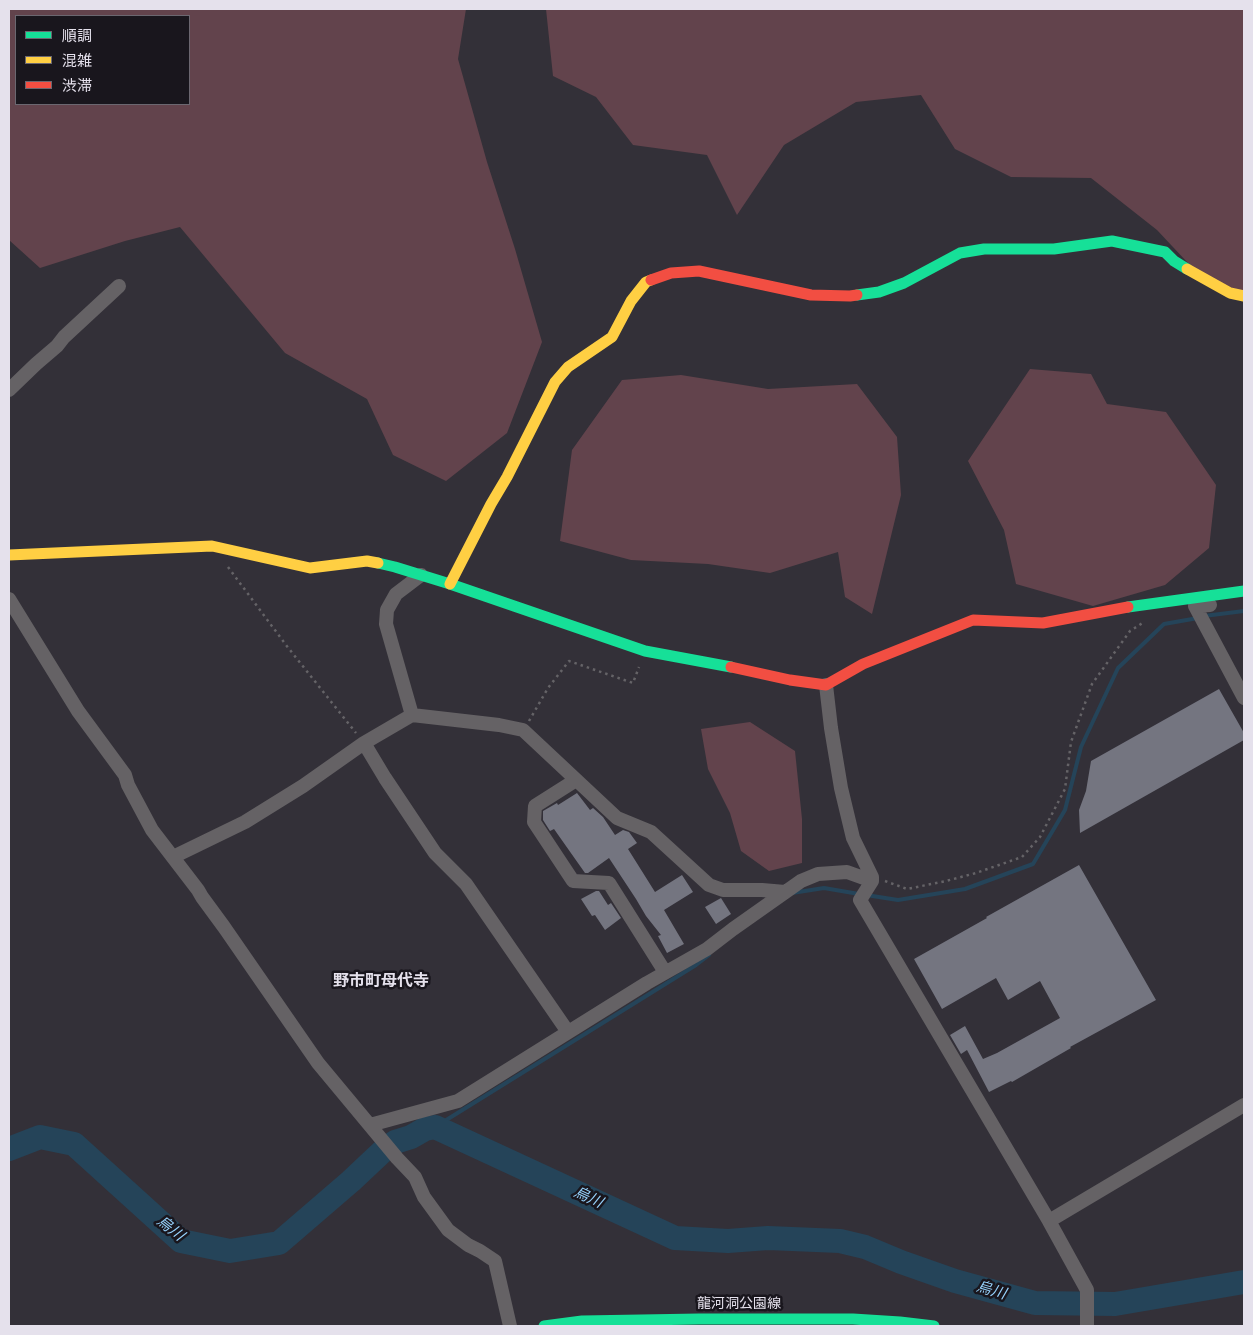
<!DOCTYPE html>
<html>
<head>
<meta charset="utf-8">
<style>
  body { margin:0 }
  #map { position:relative; width:1253px; height:1335px; overflow:hidden; background:#333038; font-family:"DejaVu Sans","Noto Sans JP",sans-serif }
  canvas { display:block }
  .frame { position:absolute; inset:0; border:10px solid #e5e1ec; pointer-events:none }
  .legend { position:absolute; left:15px; top:15px; width:175px; height:90px; box-sizing:border-box; background:#19161d; border:1px solid #6b6770; margin:0; padding:6px 9px; list-style:none; font-size:15px; color:#e5e1ec }
  .legend li { display:flex; align-items:center; gap:10px; height:25px }
  .legend b { width:25px; border:1px solid #6b6770 }
</style>
</head>
<body>
<div id="map">
<canvas width="1253" height="1335"></canvas>
<div class="frame"></div>
<ul class="legend">
<li><b style="height:6px;background:#16e098"></b>順調</li>
<li><b style="height:6px;background:#ffcf43"></b>混雑</li>
<li><b style="height:6px;background:#f24e42"></b>渋滞</li>
</ul>
</div>
<script>
const context = document.querySelector('canvas').getContext('2d');
context.lineJoin = 'round';
function fillPath(path, color) {
  context.fillStyle = color;
  context.fill(path, 'evenodd');
}
function toPath(rows) {
  const path = new Path2D();
  for (const r of rows) {
    path.moveTo(r[0], r[1]);
    for (let i = 2; i < r.length; i += 2) path.lineTo(r[i], r[i + 1]);
  }
  return path;
}
function trace(path, color, width, dash) {
  context.strokeStyle = color;
  context.lineWidth = width;
  context.lineCap = dash ? 'butt' : 'round';
  context.setLineDash(dash || []);
  context.stroke(path);
}
function label(font, color, halo, rows, align = 'center') {
  context.font = font + ' "DejaVu Sans","Noto Sans JP",sans-serif';
  context.lineWidth = 5;
  context.setLineDash([]);
  context.textBaseline = 'middle';
  context.strokeStyle = halo;
  context.fillStyle = color;
  for (const [text, x, y, turn = 0] of rows) {
    context.save();
    context.translate(x, y);
    context.rotate((+turn || 0) * Math.PI / 180);
    context.textAlign = isNaN(turn) ? turn : align;
    if (halo) context.strokeText(text, 0, 0);
    context.fillText(text, 0, 0);
    context.restore();
  }
}
fillPath(toPath([
  [9,9,466,9,458,59,487,162,515,249,542,342,507,433,446,481,393,455,367,399,285,353,180,227,125,241,40,268,9,240],
  [16,16,189,16,189,104,16,104],
  [546,9,1244,9,1244,296,1202,278,1157,230,1091,178,1011,177,955,149,921,95,856,102,784,145,737,215,707,155,633,145,596,97,553,76],
  [1030,369,1091,374,1107,404,1166,412,1216,485,1209,548,1165,585,1093,606,1016,584,1004,530,968,461],
  [681,375,768,389,857,384,897,437,901,495,872,614,845,597,838,552,770,573,708,564,631,560,560,541,572,450,622,380],
  [750,722,795,751,802,819,802,863,769,871,741,851,730,813,708,769,701,729]
]), '#62434c');
trace(toPath([
  [1204,616,1244,611],
  [792,893,824,888,859,894],
  [866,895,898,900,965,889,1033,864,1065,810,1081,747,1118,668,1164,624,1198,618],
  [435,1127,696,965,709,955]
]), '#254459', 4);
trace(toPath([
  [9,1149,40,1137,74,1144,181,1241,230,1251,279,1243,351,1181,385,1149,395,1142,411,1137,425,1129,435,1127,675,1238,728,1241,768,1238,840,1241,865,1247,901,1262,955,1281,1035,1303,1115,1304,1244,1282]
]), '#254459', 24);
fillPath(toPath([
  [1219,689,1244,733,1244,740,1080,833,1079,810,1086,791,1091,761],
  [577,793,590,810,593,808,603,817,615,835,623,830,629,832,637,843,628,849,655,892,682,875,693,892,664,910,684,944,667,953,658,936,661,935,646,916,636,899,609,858,588,873,585,873,554,829,550,831,543,820,543,811,557,803,558,805],
  [1079,865,1156,1000,1070,1047,1071,1048,1012,1082,1011,1081,989,1092,967,1050,961,1054,950,1035,965,1026,983,1059,997,1053,1060,1018,1040,981,1008,1000,996,978,942,1009,914,959,987,918,986,917],
  [596,891,599,891,608,905,611,903,621,918,605,930,595,915,592,916,581,899],
  [721,898,731,914,716,924,705,907]
]), '#747580');
trace(toPath([
  [228,567,286,645,356,733],
  [529,721,548,688,569,661,633,683,639,667],
  [885,881,907,889,946,881,976,873,1022,857,1040,837,1065,789,1071,742,1092,684,1130,631,1144,622]
]), '#656367', 2.5, [2.5, 4]);
trace(toPath([
  [9,390,36,364,57,346,64,337,119,286],
  [9,599,78,711,125,775,128,785,152,830,198,890,202,897,224,927,318,1063,397,1158,415,1177,424,1197,448,1230,468,1245,480,1251,495,1261,510,1326],
  [1210,605,1195,606,1244,698],
  [412,715,386,624,387,610,396,594,421,575],
  [364,743,385,778,435,853,466,884,568,1032],
  [576,780,535,806,534,822,573,881,609,883,665,972],
  [173,857,245,822,303,786,364,743,412,715,499,725,523,730,617,818,651,832,709,885,723,890,762,890,785,892],
  [872,881,860,900,1049,1221,1087,1290,1087,1326],
  [370,1125,458,1101,647,983,707,949,733,929,801,881,818,874,847,872,872,881,872,877,853,838,841,788,831,728,826,685],
  [1049,1221,1244,1105]
]), '#656265', 14);
trace(toPath([
  [857,295,879,292,904,283,960,253,984,249,1054,249,1112,241,1165,252,1174,261,1187,269],
  [378,563,395,567,450,584,645,651,731,667],
  [1128,607,1244,591],
  [544,1326,582,1321,699,1319,853,1319,900,1322,934,1326]
]), '#16e098', 11);
trace(toPath([
  [1187,269,1230,293,1244,296],
  [9,555,212,546,310,568,367,561,378,563],
  [450,584,491,504,507,477,555,382,568,367,612,337,631,301,646,282,651,280]
]), '#ffcf43', 11);
trace(toPath([
  [651,280,671,273,699,271,811,295,850,296,857,295],
  [731,667,790,680,826,685,863,664,973,620,1043,623,1128,607]
]), '#f24e42', 11);
label('14px', '#e5e1ec', '#19161d', [
  ["龍河洞公園線",739,1304]
]);
label('italic 15px', '#96d2fc', '#19161d', [
  ["烏川",588,1198,25],
  ["烏川",170,1229,38],
  ["烏川",991,1291,16]
]);
label('bold 16px', '#e5e1ec', '#19161d', [
  ["野市町母代寺",381,982]
]);
</script>
</body>
</html>
